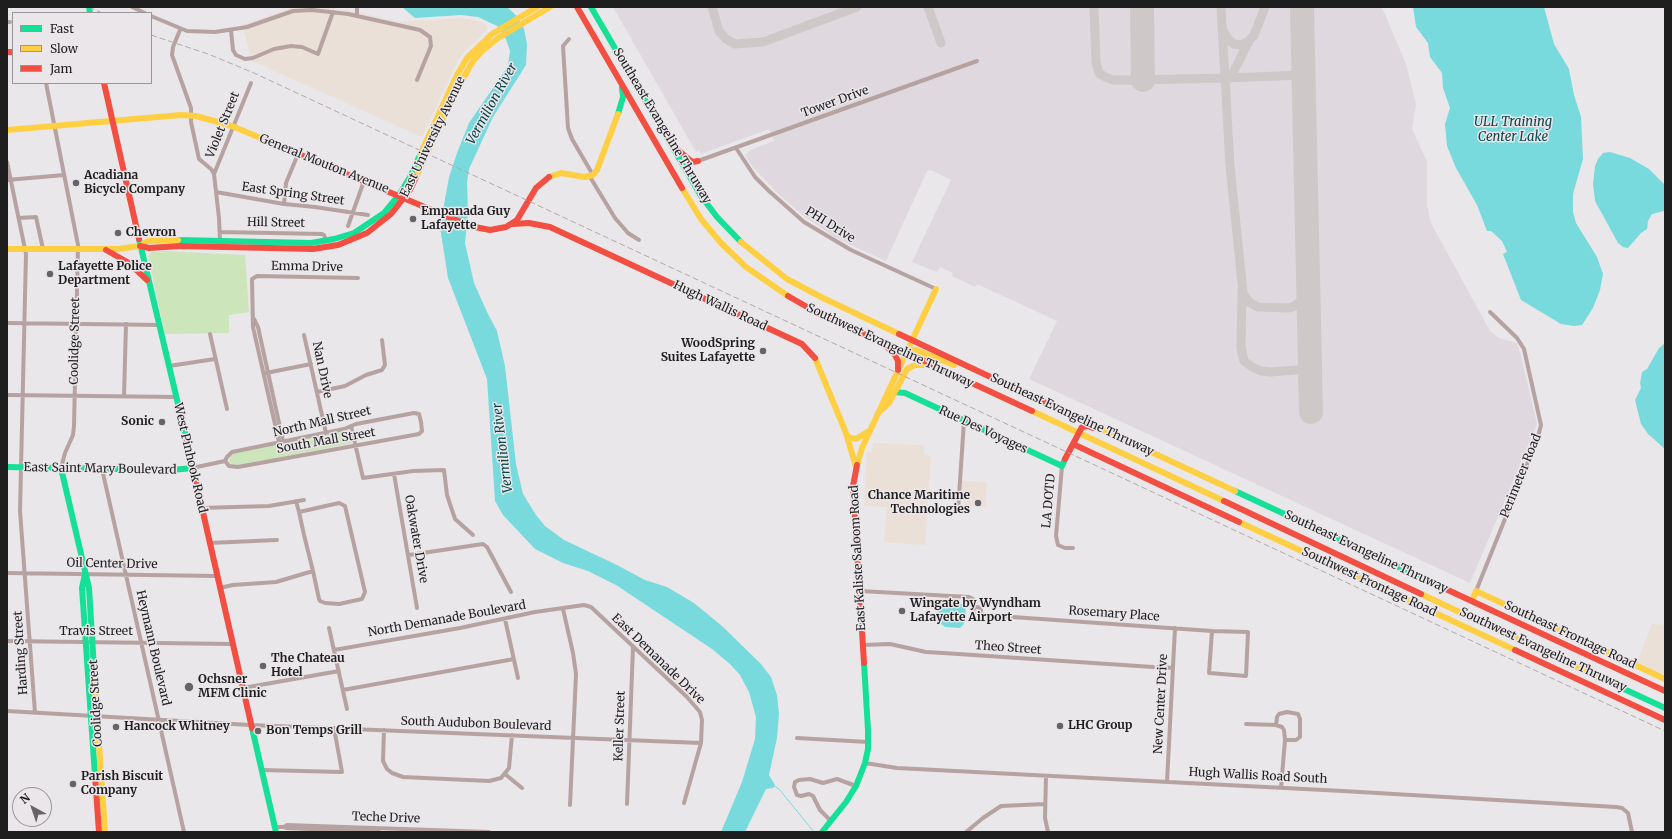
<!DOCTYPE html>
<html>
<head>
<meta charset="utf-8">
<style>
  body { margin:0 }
  #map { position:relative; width:1672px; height:839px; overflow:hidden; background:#e9e7e9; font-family:Merriweather,serif }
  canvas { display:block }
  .frame { position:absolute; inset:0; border:8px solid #1f1e1f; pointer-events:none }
  .legend { position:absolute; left:12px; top:12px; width:140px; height:72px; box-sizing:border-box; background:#eae6ea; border:1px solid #999699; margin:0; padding:5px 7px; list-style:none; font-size:12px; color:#1f1e1f }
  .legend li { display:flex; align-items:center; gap:8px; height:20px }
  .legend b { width:20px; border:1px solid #999699 }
  .north { position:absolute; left:12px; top:787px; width:40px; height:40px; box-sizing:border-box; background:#eae6ea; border:1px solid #999699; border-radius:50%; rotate:320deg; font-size:11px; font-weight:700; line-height:16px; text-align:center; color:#1f1e1f }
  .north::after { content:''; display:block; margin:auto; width:14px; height:18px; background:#666466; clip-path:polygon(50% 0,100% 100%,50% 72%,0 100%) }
</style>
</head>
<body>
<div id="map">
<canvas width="1672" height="839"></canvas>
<div class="frame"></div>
<ul class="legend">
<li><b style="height:5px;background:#16e098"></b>Fast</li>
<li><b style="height:5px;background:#ffcf43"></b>Slow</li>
<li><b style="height:5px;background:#f24e42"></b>Jam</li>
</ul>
<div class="north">N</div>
</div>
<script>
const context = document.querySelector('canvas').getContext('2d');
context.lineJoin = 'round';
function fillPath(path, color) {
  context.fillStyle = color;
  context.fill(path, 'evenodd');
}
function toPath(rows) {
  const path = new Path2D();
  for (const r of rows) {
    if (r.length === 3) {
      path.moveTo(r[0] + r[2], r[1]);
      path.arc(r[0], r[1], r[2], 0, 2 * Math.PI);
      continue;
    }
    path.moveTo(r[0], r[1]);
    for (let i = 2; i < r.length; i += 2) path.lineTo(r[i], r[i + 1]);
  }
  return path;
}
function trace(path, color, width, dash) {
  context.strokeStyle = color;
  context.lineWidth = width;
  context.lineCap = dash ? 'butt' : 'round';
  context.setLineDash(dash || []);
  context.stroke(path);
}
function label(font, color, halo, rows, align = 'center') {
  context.font = font + ' Merriweather,serif';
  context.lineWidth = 3;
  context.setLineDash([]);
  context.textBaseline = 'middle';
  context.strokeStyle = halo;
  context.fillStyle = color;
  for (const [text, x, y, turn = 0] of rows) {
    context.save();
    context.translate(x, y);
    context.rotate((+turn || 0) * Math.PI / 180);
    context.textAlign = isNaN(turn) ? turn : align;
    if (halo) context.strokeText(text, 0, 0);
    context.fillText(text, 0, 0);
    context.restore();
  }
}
fillPath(toPath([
  [613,7,1382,7,1406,64,1416,104,1412,129,1427,162,1427,205,1431,223,1490,331,1499,338,1517,343,1520,352,1537,424,1470,583,1029,379,1057,321,977,284,975,287,952,276,953,273,940,267,937,272,912,262,951,180,931,170,927,171,886,261,836,238,805,217,776,192,751,165,745,155,750,150,774,141,769,129,701,154,699,150,696,152]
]), '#dfd9df');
fillPath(toPath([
  [294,7,324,7,352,11,400,22,462,18,478,21,486,25,488,29,466,50,458,60,422,137,252,61,242,25],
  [873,443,924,445,924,455,931,456,925,545,884,542,887,507,864,506,867,452,872,452],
  [962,481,987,482,985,507,965,506,961,496],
  [1652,624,1665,625,1665,676,1636,664]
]), '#eae0d7');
fillPath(toPath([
  [164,251,245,255,249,312,229,315,229,333,165,334,148,256,151,252],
  [349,430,352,443,238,466,231,464,229,462,230,457,236,452]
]), '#cce5bb');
fillPath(toPath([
  [402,7,507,7,517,16,524,29,527,44,526,65,493,117,469,169,467,182,468,214,465,243,474,283,487,312,497,331,505,366,516,464,523,494,536,515,545,526,564,540,617,565,645,580,667,587,694,603,722,626,761,664,771,677,777,695,779,714,777,738,769,775,775,785,773,788,766,789,745,832,721,832,742,782,755,739,756,717,749,692,740,675,730,664,712,649,616,585,588,571,563,563,535,549,503,515,495,501,487,379,448,278,440,227,449,177,457,153,469,123,508,66,510,51,506,39,497,26,478,17,461,15,415,18],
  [1413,7,1544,7,1554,44,1569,69,1574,95,1581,117,1583,159,1573,194,1573,212,1576,223,1597,257,1603,274,1600,290,1593,308,1582,325,1574,326,1561,324,1521,300,1503,254,1507,252,1502,241,1491,231,1487,231,1477,205,1456,168,1447,146,1445,124,1450,108,1443,88,1442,73,1430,57,1428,43,1416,27],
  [1610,152,1630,158,1649,169,1665,185,1665,209,1664,211,1652,214,1648,221,1647,229,1641,233,1628,248,1623,247,1618,243,1595,201,1593,184,1595,166,1598,159,1603,153],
  [1665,343,1665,449,1648,434,1641,424,1635,400,1641,388,1640,383,1642,372,1647,369,1659,348],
  [956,602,962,604,965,607,966,614,964,624,960,628,945,627,939,622,937,616,937,612,942,605,947,603]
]), '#79dadd');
trace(toPath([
  [774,786,779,789,814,832]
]), '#79dadd', 1);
trace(toPath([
  [712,7,719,31,726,39,735,44,763,42,857,7],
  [928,7,941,43],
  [1094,7,1096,63,1099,73,1105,77,1113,80,1137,80,1142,76],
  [1221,7,1230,166,1243,293,1249,302,1258,307,1288,308,1293,307,1303,299,1308,287],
  [1224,32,1227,38,1234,44,1241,45,1249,41],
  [1226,78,1232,75,1249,41,1254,35,1265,7],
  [1137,80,1226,78,1304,75],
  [1242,290,1241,348,1244,361,1252,367,1261,371,1270,372,1310,369]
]), '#cec8c8', 9);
trace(toPath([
  [1142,7,1143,80],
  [1302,7,1311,412]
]), '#cec8c8', 24);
trace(toPath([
  [132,7,145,13],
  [357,7,357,16],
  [151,16,187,31,215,32,247,27,293,11,312,10,348,14,420,30,430,37,431,46,417,80],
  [7,22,10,22],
  [180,30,173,47,172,55,191,108,191,122,199,159,211,169,214,174,219,218,220,241],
  [231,30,233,50,236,55,245,59,253,58,274,49,291,46,302,47,318,54,333,12],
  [569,39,563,46,568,128,572,139,593,175],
  [46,83,78,245,74,426,73,435,65,453,61,468],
  [736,148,755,177,769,191,804,222,851,250,936,289],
  [698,161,977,61],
  [7,162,26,254,20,511,35,713],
  [214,174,251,83],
  [590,177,615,218,628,233,639,240],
  [7,180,64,175],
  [216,192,284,204,315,207,368,215],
  [284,204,286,183,298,154],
  [19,218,36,217,43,249],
  [348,226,364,181],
  [220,232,322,234,324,235,326,241],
  [254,319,258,327,283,441],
  [7,323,160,325],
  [210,334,227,409],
  [304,335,326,433],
  [169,366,215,359],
  [266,373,311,364],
  [317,392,345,386,366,375,382,370,385,365,382,340],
  [7,395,176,397],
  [124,396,126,324],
  [414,413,419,414,421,422,422,431,419,434,238,467,229,466,225,461,227,457,232,452,344,429,356,424,414,413],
  [351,426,363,478,413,471,444,470,447,495,455,519,473,535],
  [279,442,253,327,252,279,257,276,358,278],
  [1062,466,1056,536,1058,545,1065,548,1073,548],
  [192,468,225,461],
  [102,469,184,832],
  [394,474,417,608],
  [296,501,299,512,304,535,313,571,319,599,320,601,325,603,339,604,362,599,365,592,345,506,339,503,299,512],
  [201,508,269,506,304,500],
  [958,511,964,421],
  [209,543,277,540],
  [409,555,483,544,487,547,511,592],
  [7,573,217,576],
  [219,588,233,585,276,582,313,571],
  [860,591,969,597,973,599,974,609],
  [1476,591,1538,437,1541,425,1524,349,1517,338,1490,312],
  [977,611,4],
  [563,609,573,653,576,674,570,805],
  [980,613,984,615,1212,631,1248,632,1246,676,1209,673,1212,631],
  [505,619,518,678],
  [329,628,347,709],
  [7,641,232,644],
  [863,645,890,644,926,652,943,653,1153,667],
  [334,650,460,628,535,612,584,605,591,607,687,697,700,712,702,720,701,743,684,803],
  [1158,667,1173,668],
  [243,688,339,671],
  [343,690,514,659],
  [7,711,250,725,701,743],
  [1246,724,1276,725,1282,727,1284,730,1285,740,1281,788],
  [1276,725,1277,717,1279,714,1287,712,1298,714,1300,719,1300,737,1296,740,1285,740],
  [384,730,383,761,387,769,392,773,403,777,489,781,501,778,509,768,512,735],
  [797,738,868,742],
  [865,763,897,768,1343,791,1616,807,1622,808,1628,813,1632,832],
  [262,770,342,772,334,728],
  [505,774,522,788],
  [1046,776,1045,818,1048,832],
  [1167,782,1175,628],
  [627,804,633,647],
  [831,821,820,810,813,796,809,794,801,796,797,795,794,787,795,782,799,780,810,779,823,783,837,779,856,786],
  [275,827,284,827,287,825,489,832],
  [284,827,286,828,379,832],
  [966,832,983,818,1001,806,1045,804]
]), '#b6a3a1', 4);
trace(toPath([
  [89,7,90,13],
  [591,7,701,196,717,217,741,242],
  [618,114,623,97,622,88],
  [139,239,187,442],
  [178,240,311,243,334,239,354,233,384,213,399,195,410,177,420,155],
  [895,392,905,393,1062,466,1065,459],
  [7,467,172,470,192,468],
  [61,468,89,588,95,685],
  [1235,491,1435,584],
  [85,574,82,588,95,776],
  [1596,676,1665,708],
  [252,728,276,832],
  [822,832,846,802,856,786,865,763,868,749,868,730,864,663]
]), '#16e098', 6);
trace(toPath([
  [7,130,181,115,196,116,232,126,289,150],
  [420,155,457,75,467,58,492,34,537,7],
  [416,177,456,91,473,61,482,51,498,38,550,7],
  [549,177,561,173,585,177,593,175,597,170,618,114],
  [682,188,701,219,721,243,746,267,788,296],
  [741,242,787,279,823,298,899,334],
  [7,249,118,249,140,246,148,241,178,240],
  [907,350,916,350,954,365],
  [815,358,846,433,856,467],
  [1032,411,1224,501],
  [878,413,889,403,907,369,915,365,929,365],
  [1097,427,1235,491],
  [846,434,850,438,856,439,869,431],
  [857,465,862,448,936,289],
  [1239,522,1515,650],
  [1421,594,1596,676],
  [1472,601,1476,591,1665,679],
  [95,685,105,832]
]), '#ffcf43', 6);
trace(toPath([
  [577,7,682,188],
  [7,52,13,52],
  [104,83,139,239],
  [289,150,470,226,490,230,506,227,517,220,536,188,549,177],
  [678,150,692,162,698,161],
  [513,224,529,223,550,227,802,344,815,358],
  [140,246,149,248,180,246,313,249,338,245,367,233,391,214,410,190,416,177],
  [106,250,129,263,147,280],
  [788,296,821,315,918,358,1032,411],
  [899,334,1097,427],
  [887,347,895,355,898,361,898,370],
  [187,442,252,728],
  [1073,444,1082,427,1088,426,1093,428],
  [1065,459,1073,444,1239,522],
  [857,465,853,486,864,663],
  [1224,501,1421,594],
  [1435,584,1665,691],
  [1515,650,1665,720],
  [95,776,99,832]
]), '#f24e42', 6);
trace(toPath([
  [89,7,102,13],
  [151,35,208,54,254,73,1665,731]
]), '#b2a9a8', 1, [6, 3]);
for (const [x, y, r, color] of [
  [76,183,4,"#666466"],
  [413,219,4,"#666466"],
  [118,233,4,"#666466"],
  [50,274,4,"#666466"],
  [763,351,4,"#666466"],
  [162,422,4,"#666466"],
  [978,503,4,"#666466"],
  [902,611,4,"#666466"],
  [263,666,4,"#666466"],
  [189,687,5,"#666466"],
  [1060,726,4,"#666466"],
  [116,727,4,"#666466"],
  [258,731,4,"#666466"],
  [73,784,4,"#666466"]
]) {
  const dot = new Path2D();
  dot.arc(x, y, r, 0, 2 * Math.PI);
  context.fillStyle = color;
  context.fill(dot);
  trace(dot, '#eae6ea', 1.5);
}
label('12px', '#1f1e1f', '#eae6ea', [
  ["Tower Drive",835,102,-20],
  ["Violet Street",223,125,-68],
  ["Southeast Evangeline Thruway",662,126,59],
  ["East University Avenue",433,137,-64],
  ["General Mouton Avenue",324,164,22],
  ["East Spring Street",293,194,8],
  ["Hill Street",276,223,1],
  ["PHI Drive",830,225,32],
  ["Emma Drive",307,267,1],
  ["Hugh Wallis Road",720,306,25],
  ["Coolidge Street",75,341,-89],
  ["Southwest Evangeline Thruway",890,346,25],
  ["Nan Drive",322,370,78],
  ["Southeast Evangeline Thruway",1072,415,25],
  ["North Mall Street",322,422,-13],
  ["Rue Des Voyages",983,430,25],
  ["South Mall Street",326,441,-10],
  ["West Pinhook Road",190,458,77],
  ["East Saint Mary Boulevard",100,469,1],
  ["Perimeter Road",1521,476,-68],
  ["LA DOTD",1049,501,-85],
  ["Oakwater Drive",416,539,80],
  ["Southeast Evangeline Thruway",1366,552,25],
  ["East Kaliste Saloom Road",858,558,-93],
  ["Oil Center Drive",112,564,1],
  ["Southwest Frontage Road",1369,582,25],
  ["Rosemary Place",1114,614,4],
  ["North Demanade Boulevard",447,619,-10],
  ["Travis Street",96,632],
  ["Southeast Frontage Road",1570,635,25],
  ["Heymann Boulevard",153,648,77],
  ["Theo Street",1008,648,4],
  ["Southwest Evangeline Thruway",1543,650,25],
  ["Harding Street",21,653,-94],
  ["East Demanade Drive",658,659,44],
  ["Coolidge Street",96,703,-93],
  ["New Center Drive",1161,704,-87],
  ["South Audubon Boulevard",476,724,2],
  ["Keller Street",620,726,-88],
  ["Hugh Wallis Road South",1258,776,3],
  ["Teche Drive",386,818,2]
]);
label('bold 12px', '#1f1e1f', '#eae6ea', [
  ["Acadiana",84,176],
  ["Bicycle Company",84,190],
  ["Empanada Guy",421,212],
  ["Lafayette",421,226],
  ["Chevron",126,233],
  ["Lafayette Police",58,267],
  ["Department",58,281],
  ["WoodSpring",755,344,"right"],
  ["Suites Lafayette",755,358,"right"],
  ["Sonic",154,422,"right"],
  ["Chance Maritime",970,496,"right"],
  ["Technologies",970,510,"right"],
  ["Wingate by Wyndham",910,604],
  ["Lafayette Airport",910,618],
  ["The Chateau",271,659],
  ["Hotel",271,673],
  ["Ochsner",198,680],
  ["MFM Clinic",198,694],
  ["LHC Group",1068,726],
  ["Hancock Whitney",124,727],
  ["Bon Temps Grill",266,731],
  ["Parish Biscuit",81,777],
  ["Company",81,791]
], 'left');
label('italic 13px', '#074749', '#eae6ea', [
  ["Vermilion River",492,104,-61],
  ["ULL Training",1513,122],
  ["Center Lake",1513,137],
  ["Vermilion River",503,448,-97]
]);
</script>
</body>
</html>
